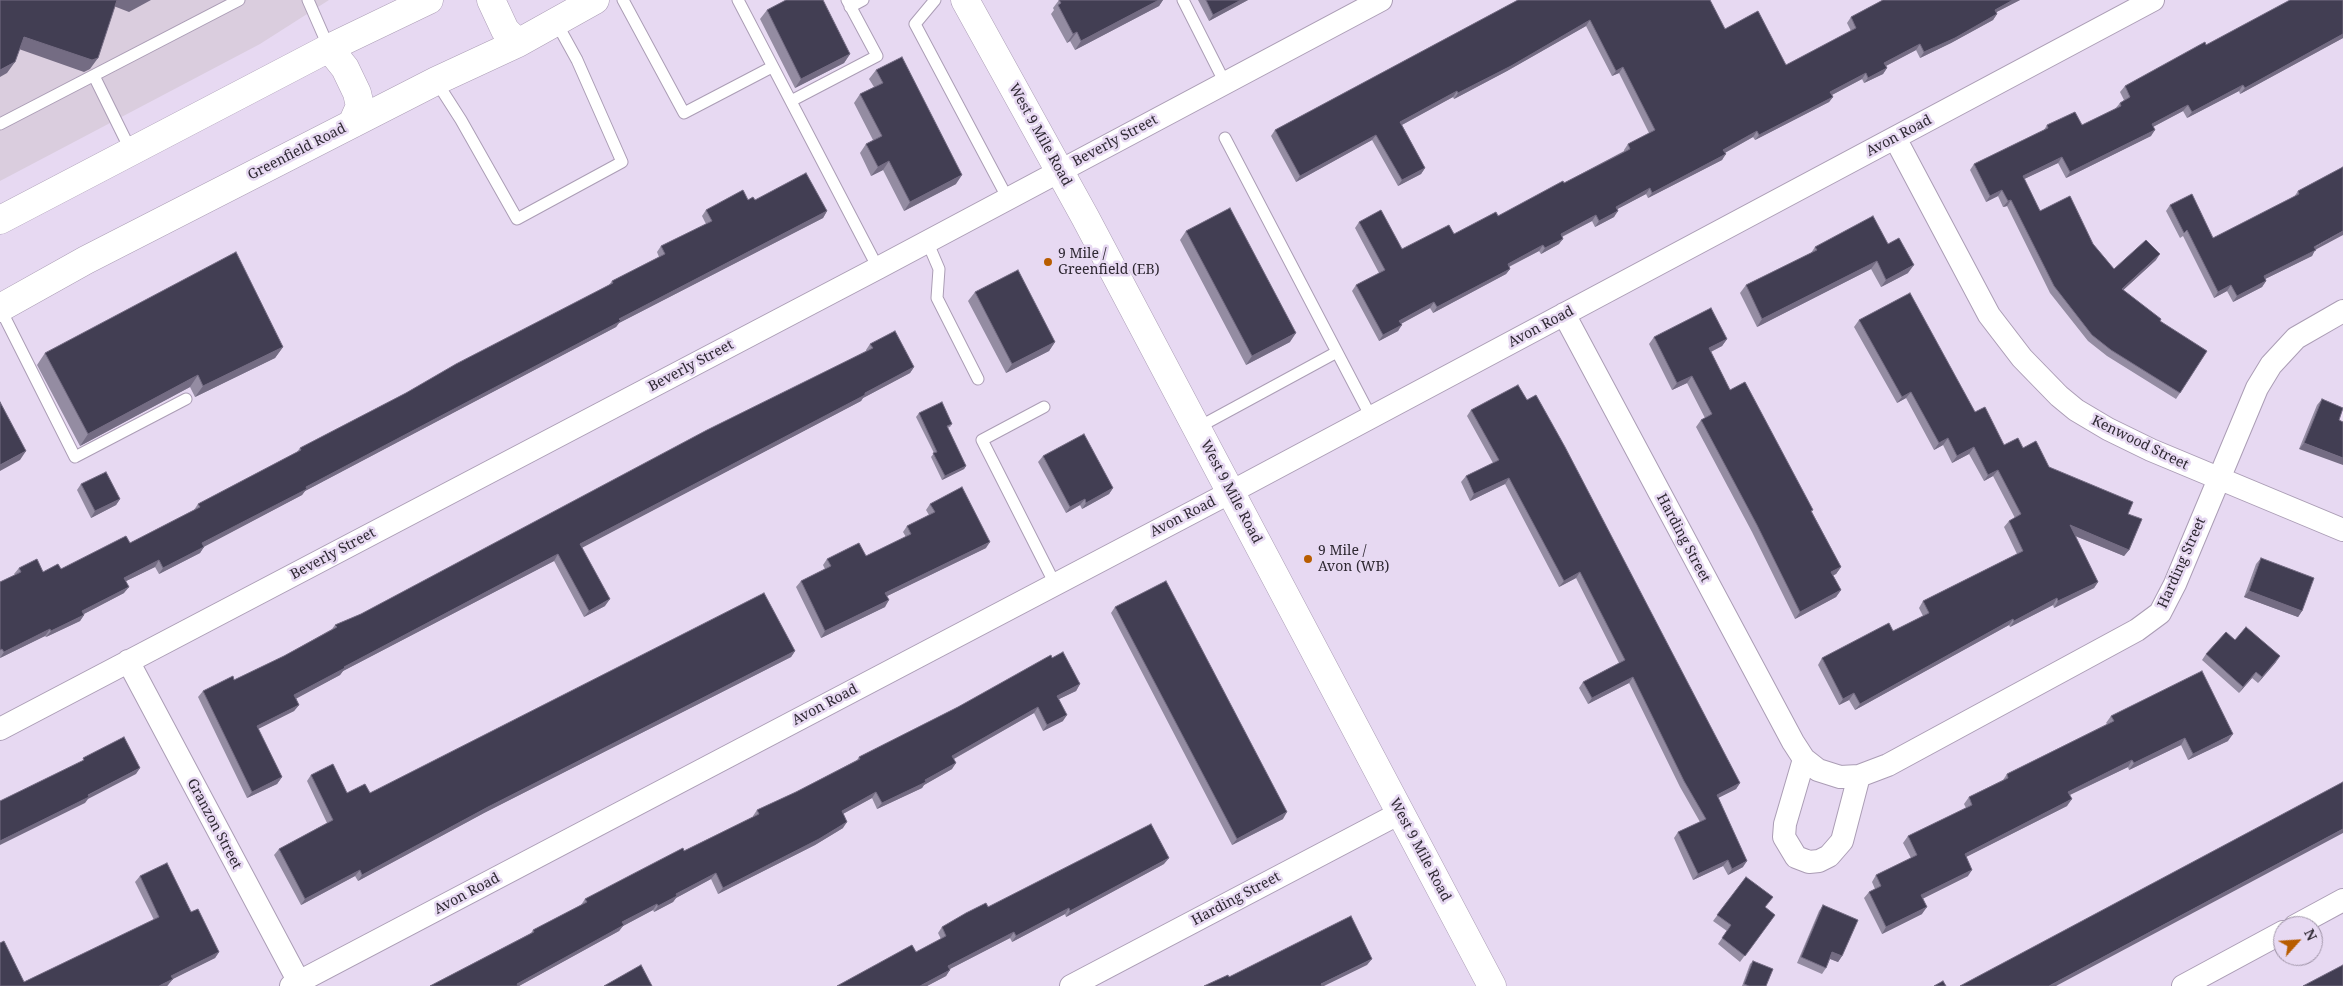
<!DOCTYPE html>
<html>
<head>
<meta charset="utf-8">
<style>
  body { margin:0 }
  #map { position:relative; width:2343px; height:986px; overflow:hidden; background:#e7d9f2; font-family:"Noto Serif",serif }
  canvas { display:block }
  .north { position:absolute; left:2273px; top:916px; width:50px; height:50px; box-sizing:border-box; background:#e7d9f2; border:1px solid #9d92a5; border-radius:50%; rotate:64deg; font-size:14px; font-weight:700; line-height:20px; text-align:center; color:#2e2832 }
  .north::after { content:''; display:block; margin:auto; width:18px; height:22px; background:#b85d00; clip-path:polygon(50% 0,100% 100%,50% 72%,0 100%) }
</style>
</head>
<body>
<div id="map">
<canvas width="2343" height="986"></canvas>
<div class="north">N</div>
</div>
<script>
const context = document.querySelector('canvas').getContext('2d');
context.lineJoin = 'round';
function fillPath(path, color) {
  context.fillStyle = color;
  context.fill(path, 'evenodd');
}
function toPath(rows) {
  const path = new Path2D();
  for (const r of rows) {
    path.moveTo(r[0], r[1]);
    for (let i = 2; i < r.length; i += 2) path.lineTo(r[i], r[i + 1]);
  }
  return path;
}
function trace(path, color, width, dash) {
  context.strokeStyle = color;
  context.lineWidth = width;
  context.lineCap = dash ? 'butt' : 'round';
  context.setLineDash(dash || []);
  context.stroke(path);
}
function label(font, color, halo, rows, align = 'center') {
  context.font = font + ' "Noto Serif",serif';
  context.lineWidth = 5;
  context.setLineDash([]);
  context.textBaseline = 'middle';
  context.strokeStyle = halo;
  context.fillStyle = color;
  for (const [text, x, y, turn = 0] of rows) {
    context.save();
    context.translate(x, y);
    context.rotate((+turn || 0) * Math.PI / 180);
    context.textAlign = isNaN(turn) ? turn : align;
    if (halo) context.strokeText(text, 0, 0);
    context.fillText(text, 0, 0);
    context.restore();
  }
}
fillPath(toPath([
  [0,0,329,0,260,44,0,181]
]), '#dacdde');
const service = toPath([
  [308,0,329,48],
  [623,0,684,113,772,67],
  [738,0,878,268],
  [935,0,915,24,1008,199],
  [1183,0,1225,83],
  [850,7,863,0],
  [94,76,131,151],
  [436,81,461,120,517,219,622,162,577,60,556,22],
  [791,101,877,56,847,0],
  [0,124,239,0],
  [1225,138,1371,417],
  [927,241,939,269,937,298,978,379],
  [0,308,75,457,186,399],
  [1044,407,982,440,1055,584],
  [1197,428,1337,352]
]);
const minor = toPath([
  [1895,138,1989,315,2022,358,2059,396,2076,410,2108,429,2151,450,2343,530],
  [1564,314,1793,742,1804,759,1818,770,1840,777,1859,776,1888,765,2137,630,2160,613,2175,584,2257,388,2271,365,2296,338,2343,311],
  [128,661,301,986],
  [0,729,878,268,1381,0],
  [1804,759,1785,824,1784,837,1796,857,1809,862,1819,861,1829,856,1842,841,1859,776],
  [2295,926,2343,900],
  [291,986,1231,492,2153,0],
  [1071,986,1400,813],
  [2183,986,2283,932]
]);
const secondary = toPath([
  [491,0,505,30,518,43],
  [965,0,1085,217,1492,986],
  [329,48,345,68,357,93,360,106,352,124],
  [0,220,329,48,429,0],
  [0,308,86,260,436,81,518,43,595,0]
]);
trace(service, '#ab9db5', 13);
trace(minor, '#ab9db5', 24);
trace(secondary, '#ab9db5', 29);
trace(service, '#fff', 11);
trace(minor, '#fff', 22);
trace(secondary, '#fff', 28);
fillPath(toPath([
  [1059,0,1163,0,1159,6,1075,50,1070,41,1067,43,1051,14,1054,10,1053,8],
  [1198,0,1248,0,1209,21],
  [1518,0,1725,29,1786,65,1851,31,1847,23,1851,17,1883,0,2020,0,1996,12,1997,14,1993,20,1951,43,1920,58,1916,50,1886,66,1887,68,1883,74,1864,83,1862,79,1832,95,1833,97,1829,102,1755,140,1753,137,1725,153,1722,160,1648,198,1646,194,1617,209,1614,217,1595,227,1592,221,1562,237,1559,244,1541,254,1539,251,1509,267,1510,269,1506,274,1433,313,1430,308,1401,324,1398,331,1379,341,1352,291,1356,285,1379,273,1355,228,1359,222,1402,249,1454,234,1498,216,1564,183,1624,151,1624,150,1628,144,1649,133,1619,73,1612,76,1586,26,1507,71,1454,99,1453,97,1402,125,1425,168,1421,174,1398,186,1372,140,1296,182,1271,136,1275,130],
  [2343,0,2343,38,2240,94,2239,91,2187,118,2183,111,2153,127,2151,136,2066,178,2058,163,2024,179,2040,211,2093,244,2114,269,2156,260,2123,290,2160,321,2180,393,2176,399,2107,356,2088,341,2050,293,2007,206,2003,207,1998,196,1986,202,1970,170,1974,164,2044,130,2047,125,2082,125,2115,109,2120,103,2124,100,2120,92,2125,86,2206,45],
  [767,10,850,54,844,63,795,88,760,19],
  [876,70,956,184,904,211,883,170,871,176,860,153,866,144,873,140,854,103,860,94,874,87,869,79],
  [2343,167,2315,250,2312,256,2265,279,2266,281,2262,287,2233,302,2227,291,2214,298,2183,236,2180,238,2166,211,2170,205,2213,238,2294,197,2298,191],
  [748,200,827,211,823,218,619,323,616,327,305,491,302,495,204,546,200,553,159,574,155,567,126,581,124,593,84,614,84,615,80,621,46,637,45,636,0,658,0,582,15,575,14,574,19,568,43,572,61,569,130,543,194,510,198,504,297,452,300,448,406,393,609,285,612,281,659,257,657,252,661,246,706,224,702,216,706,210],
  [1186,231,1290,342,1246,365,1180,240],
  [1888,244,1908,273,1881,287,1871,269,1757,327,1740,293,1746,285,1811,253,1815,247],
  [975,292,1055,342,1049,351,1006,373,968,301],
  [1859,320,1975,412,2004,445,2023,448,2049,467,2128,514,2129,550,2124,556,2075,536,2098,582,2094,588,2054,608,2053,605,2010,627,2009,625,1855,710,1849,700,1839,705,1818,665,1822,658,1893,631,1923,616,1919,608,1923,601,2017,554,2004,527,2009,521,2015,518,1993,476,1984,481,1969,454,1952,463,1943,445,1934,450,1906,398,1897,403,1854,327],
  [1654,337,1727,339,1722,346,1711,352,1730,390,1812,512,1841,567,1836,574,1833,575,1841,590,1836,597,1795,619,1752,532,1696,427,1701,420,1705,418,1687,383,1672,390,1649,344],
  [870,344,914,367,910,373,863,398,861,401,582,547,605,606,584,617,554,561,343,671,340,675,296,698,299,705,294,711,258,729,282,777,277,784,247,798,198,697,203,691,234,680,284,656,332,629,335,625,361,614,866,351,866,350],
  [283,347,275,358,195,397,190,387,80,446,37,365,45,353],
  [2322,399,2343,408,2299,449,2317,405],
  [1471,410,1740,783,1736,789,1718,798,1743,867,1728,875,1723,866,1693,880,1674,838,1678,832,1700,822,1680,787,1629,683,1588,704,1579,688,1583,682,1619,663,1576,578,1559,587,1505,484,1470,501,1461,482,1466,476,1493,463,1467,416],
  [919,413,952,424,950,427,947,428,966,466,964,469,942,480,931,457,934,453,916,417],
  [1043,456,1113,488,1109,494,1082,509,1080,505,1066,513,1038,462],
  [81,484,120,499,116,505,91,518,77,490],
  [930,504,986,548,887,596,885,607,821,638,796,587,801,581,825,569,823,565,827,559,866,556,906,537,903,532,907,526,929,515,926,510],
  [2261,558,2302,611,2298,617,2244,597,2256,564],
  [1115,607,1283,819,1232,845,1111,613],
  [2235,640,2276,662,2258,683,2252,678,2239,693,2202,660,2206,654],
  [795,651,791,657,484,813,358,881,355,876,301,905,274,855,279,849,327,823,307,781,311,775,347,793,370,793],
  [1052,658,1080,684,1076,691,1059,699,1063,721,1043,731,1034,713,954,759,952,769,924,785,922,788,877,809,872,798,843,814,843,828,815,845,718,894,711,879,676,898,673,902,654,912,653,910,623,926,619,931,519,986,430,986,531,933,533,930,581,905,585,899,753,817,753,816,757,810,796,792,857,760,859,757,958,707],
  [2111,716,2228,741,2188,760,2181,745,2129,770,2128,767,2070,795,2067,806,1966,857,1968,876,1922,899,1922,914,1882,934,1864,898,1869,892,1875,889,1872,882,1876,875,1911,858,1903,843,1908,836,1966,808,1964,804,1969,797,2003,780,2007,774,2107,724,2106,723],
  [1164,864,1066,917,1065,914,1012,942,1010,938,950,969,946,976,927,986,837,986,916,952,941,939,938,933,942,927,988,907],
  [140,876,191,912,219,952,215,958,172,979,168,985,167,986,0,986,24,982,154,920,135,882],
  [1746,877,1765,907,1775,915,1740,962,1718,944,1727,931,1713,921],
  [1823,905,1842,956,1838,962,1830,959,1826,968,1822,974,1797,963,1819,911],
  [1753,961,1766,986,1742,986,1750,964]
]), '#948ca2');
fillPath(toPath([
  [115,0,151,0,129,12,111,5],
  [1159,0,1163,0,1159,6,1075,50,1081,41],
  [1241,0,1248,0,1209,21,1213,15],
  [2013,0,2020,0,1991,15,1995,10],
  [1997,14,1993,20,1951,43,1920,58,1924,52],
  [1590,20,1586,26,1507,71,1454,99,1458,93],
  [1077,32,1070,41,1067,43,1073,34],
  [2343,34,2343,38,2240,94,2245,88],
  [24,37,98,58,90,69,84,72,16,48],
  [1920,44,1916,50,1880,69,1884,63],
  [850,54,844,63,795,88,801,79],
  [15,62,7,73,0,77,0,70],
  [1623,67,1619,73,1612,76,1616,71],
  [1887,68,1883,74,1864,83,1868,78],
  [1866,73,1862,79,1826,98,1830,92],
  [2243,85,2239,91,2187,118,2192,112],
  [1457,91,1453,97,1396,128,1400,122],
  [1833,97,1829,102,1755,140,1759,135],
  [2188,105,2183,111,2147,130,2152,124],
  [2155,130,2151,136,2066,178,2070,172],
  [1757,131,1753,137,1719,156,1723,150],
  [1376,135,1372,140,1296,182,1300,176],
  [1726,154,1722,160,1648,198,1652,193],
  [2062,157,2058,163,2018,182,2023,176],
  [889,161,883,170,871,176,878,167],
  [1425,168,1421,174,1398,186,1402,180],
  [962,175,956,184,904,211,910,202],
  [1650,188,1646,194,1612,212,1616,207],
  [2002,190,1998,196,1986,202,1990,196],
  [2011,200,2007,206,2003,207,2008,201],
  [827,211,823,218,619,323,616,327,305,491,302,495,198,550,202,543,306,487,619,319],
  [1618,211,1614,217,1595,227,1599,221],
  [1596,215,1592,221,1557,239,1561,234],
  [2343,231,2343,235,2315,250,2312,256,2259,282,2264,276],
  [1563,239,1559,244,1541,254,1545,248],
  [1543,245,1539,251,1504,269,1508,264],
  [2160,254,2156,260,2118,295,2122,289],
  [1877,261,1871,269,1757,327,1762,319],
  [1914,265,1908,273,1881,287,1886,280],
  [1510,269,1506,274,1433,313,1437,307],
  [2266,281,2262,287,2233,302,2237,296],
  [2231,285,2227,291,2214,298,2218,292],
  [1434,302,1430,308,1395,327,1399,321],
  [1402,325,1398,331,1379,341,1383,335],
  [1296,333,1290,342,1246,365,1252,356],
  [1727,339,1722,346,1704,355,1709,348],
  [1055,342,1049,351,1006,373,1012,364],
  [283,347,275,358,195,397,203,386],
  [914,367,910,373,863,398,861,401,576,551,580,544],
  [198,375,190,387,80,446,88,434],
  [1692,376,1687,383,1672,390,1677,383],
  [1911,392,1906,398,1897,403,1902,397],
  [1948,438,1943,445,1934,450,1939,443],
  [2304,443,2343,458,2343,465,2299,449],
  [1974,447,1969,454,1952,463,1957,456],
  [26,451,20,460,0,471,0,465],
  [966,466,964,469,942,480,945,476],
  [1998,470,1993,476,1984,481,1988,475],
  [1509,478,1505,484,1470,501,1474,494],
  [1113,488,1109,494,1082,509,1086,503],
  [120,499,116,505,91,518,95,511],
  [1085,499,1080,505,1066,513,1070,507],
  [2070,525,2129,550,2124,556,2066,532],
  [990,542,986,548,881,599,885,593],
  [204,547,200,553,159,574,163,568],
  [558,554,554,561,343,671,340,675,290,702,294,695,344,667],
  [159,560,155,567,120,584,124,578],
  [1841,567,1836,574,1826,579,1831,572],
  [1580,572,1576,578,1559,587,1564,581],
  [2098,582,2094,588,2054,608,2058,601],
  [129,587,124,593,78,617,82,611],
  [1841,590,1836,597,1795,619,1800,612],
  [2249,591,2302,611,2298,617,2244,597],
  [2057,598,2053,605,2010,627,2014,621],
  [610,599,605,606,584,617,589,611],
  [889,600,885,607,821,638,825,631],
  [84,615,80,621,46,637,51,631],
  [2013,619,2009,625,1855,710,1860,704],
  [50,629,45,636,0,658,4,652],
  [795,651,791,657,484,813,358,881,362,875,488,807],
  [2280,656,2276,662,2258,683,2262,677],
  [2256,672,2252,678,2239,693,2243,687],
  [1633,677,1629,683,1588,704,1592,698],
  [1080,684,1076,691,1053,702,1057,696],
  [1854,693,1849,700,1839,705,1843,699],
  [299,705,294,711,252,732,257,726],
  [1038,707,1034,713,948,762,952,756],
  [1067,715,1063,721,1043,731,1047,725],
  [2233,734,2228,741,2188,760,2193,754],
  [2185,738,2181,745,2129,770,2134,763],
  [2132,760,2128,767,2063,798,2068,792],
  [956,763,952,769,924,785,922,788,877,809,882,803],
  [140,768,136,774,88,799,85,803,0,845,0,841],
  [282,777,277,784,247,798,252,792],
  [1740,783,1736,789,1712,801,1717,795],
  [876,792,872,798,837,817,842,811],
  [2072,799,2067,806,1960,860,1965,854],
  [1287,812,1283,819,1232,845,1237,839],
  [847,822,843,828,815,845,718,894,723,888],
  [2343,829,2343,833,2056,986,2049,986],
  [1169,858,1164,864,1066,917,1070,911],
  [1728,860,1723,866,1693,880,1698,874],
  [1747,861,1743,867,1728,875,1732,869],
  [360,870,355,876,301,905,305,899],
  [1972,870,1968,876,1916,902,1921,895],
  [716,873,711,879,676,898,673,902,654,912,658,906,676,894],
  [657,904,653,910,623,926,619,931,519,986,515,986,517,984,622,922],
  [1927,907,1922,914,1882,934,1886,927],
  [1069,908,1065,914,1012,942,1016,936],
  [1014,932,1010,938,944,972,948,966],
  [219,952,215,958,167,982,171,976],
  [1832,952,1842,956,1838,962,1828,958],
  [1372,959,1367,965,1324,986,1319,986,1321,984],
  [950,970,946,976,927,986,920,986],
  [173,979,168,985,167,986,159,986]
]), '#746c83');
const building = toPath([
  [0,0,117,0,98,58,92,60,24,37,15,62,0,70,0,0],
  [786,0,823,0,850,54,801,79,767,10,786,0],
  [1059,0,1159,0,1081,41,1077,32,1073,34,1058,5,1061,3,1059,0],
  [1206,0,1241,0,1213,15,1206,0],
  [1518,0,1710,0,1725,29,1758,11,1786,65,1856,28,1851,17,1883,0,2013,0,1995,10,1997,14,1955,38,1924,52,1920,44,1884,63,1887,68,1868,78,1866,73,1830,92,1833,97,1759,135,1757,131,1723,150,1726,154,1652,193,1650,188,1616,207,1618,211,1599,221,1596,215,1561,234,1563,239,1545,248,1543,245,1508,264,1510,269,1437,307,1434,302,1399,321,1402,325,1383,335,1356,285,1385,270,1359,222,1381,210,1402,249,1449,225,1454,234,1496,212,1498,216,1563,181,1564,183,1630,149,1628,144,1655,130,1623,67,1616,71,1590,20,1511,66,1458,93,1457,91,1400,122,1425,168,1402,180,1376,135,1300,176,1275,130,1518,0],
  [2290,0,2343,0,2343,34,2245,88,2243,85,2192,112,2188,105,2152,124,2155,130,2070,172,2062,157,2023,176,2040,211,2070,196,2093,244,2114,269,2146,240,2160,254,2122,289,2161,319,2160,321,2207,351,2180,393,2111,350,2092,335,2054,286,2011,200,2008,201,2002,190,1990,196,1974,164,2048,128,2047,125,2075,112,2082,125,2121,106,2120,103,2130,97,2125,86,2205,42,2206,45,2290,0],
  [902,57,962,175,910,202,889,161,878,167,866,144,882,136,860,94,883,83,876,70,902,57],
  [2343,167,2343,231,2314,247,2316,250,2264,276,2266,281,2237,296,2231,285,2218,292,2187,230,2184,233,2170,205,2192,194,2213,238,2299,194,2298,191,2343,167],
  [806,173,827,211,619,319,621,321,306,487,307,489,202,543,204,547,163,568,159,560,124,578,129,587,82,611,84,615,51,631,50,629,4,652,2,649,0,650,0,582,21,572,19,568,37,559,43,572,58,564,61,569,126,536,130,543,200,507,198,504,301,450,300,448,406,393,456,364,613,283,612,281,665,254,661,246,712,221,706,210,743,190,748,200,753,197,755,200,806,173],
  [1230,208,1296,333,1252,356,1186,231,1230,208],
  [1873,216,1888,244,1899,238,1914,265,1886,280,1877,261,1762,319,1746,285,1817,250,1815,247,1873,216],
  [236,252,283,347,203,386,198,375,88,434,45,353,236,252],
  [1018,270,1055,342,1012,364,975,292,1018,270],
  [1910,293,1975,412,1985,407,2004,445,2018,438,2023,448,2036,441,2049,467,2133,502,2128,514,2142,519,2129,550,2070,525,2098,582,2058,601,2057,598,2014,621,2013,619,1860,704,1854,693,1843,699,1822,658,1889,623,1893,631,1929,613,1923,601,2023,551,2009,521,2021,514,1998,470,1988,475,1974,447,1957,456,1948,438,1939,443,1911,392,1902,397,1859,320,1910,293],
  [1711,308,1727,339,1709,348,1730,390,1745,382,1813,510,1811,511,1841,567,1831,572,1841,590,1800,612,1757,525,1701,420,1712,414,1692,376,1677,383,1654,337,1711,308],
  [895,331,914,367,865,393,865,395,580,544,610,599,589,611,558,554,344,667,345,668,294,695,299,705,257,726,282,777,252,792,203,691,233,676,234,680,284,656,337,627,335,625,361,614,707,430,873,348,870,344,895,331],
  [1518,385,1527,400,1536,395,1565,447,1740,783,1717,795,1747,861,1732,869,1728,860,1698,874,1678,832,1706,819,1684,781,1633,677,1592,698,1583,682,1625,660,1580,572,1564,581,1509,478,1474,494,1466,476,1499,460,1471,410,1518,385],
  [2322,399,2343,408,2339,420,2343,422,2343,458,2304,443,2322,399],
  [0,402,26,451,0,465,0,402],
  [942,402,952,424,947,426,966,466,945,476,933,453,937,452,919,413,942,402],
  [1084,434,1113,488,1086,503,1085,499,1070,507,1043,456,1084,434],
  [106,472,120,499,95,511,81,484,106,472],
  [962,487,990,542,885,593,889,600,825,631,801,581,831,566,827,559,859,543,866,556,911,534,907,526,935,512,930,504,962,487],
  [2261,558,2314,578,2302,611,2249,591,2261,558],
  [1166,581,1287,812,1237,839,1115,607,1166,581],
  [764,593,795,651,488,807,362,875,360,870,305,899,279,849,333,820,311,775,333,764,347,793,365,784,370,793,764,593],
  [2246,627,2280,656,2262,677,2256,672,2243,687,2206,654,2226,632,2235,640,2246,627],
  [1063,652,1080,684,1057,696,1067,715,1047,725,1038,707,952,756,956,763,925,780,926,782,882,803,876,792,842,811,847,822,819,839,723,888,716,873,676,894,677,896,658,906,657,904,622,922,624,925,517,984,518,986,430,986,534,932,533,930,587,902,585,899,629,876,683,848,684,851,759,814,757,810,796,792,860,759,859,757,958,707,1051,655,1052,658,1063,652],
  [2202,671,2233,734,2193,754,2185,738,2134,763,2132,760,2068,792,2072,799,1965,854,1972,870,1921,895,1927,907,1886,927,1869,892,1881,886,1876,875,1917,855,1908,836,1972,805,1969,797,2008,778,2007,774,2114,721,2111,716,2202,671],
  [124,737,140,768,88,795,89,797,0,841,0,801,84,760,83,758,124,737],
  [2343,782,2343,829,2049,986,1960,986,2343,782],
  [1151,824,1169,858,1070,911,1069,908,1016,936,1014,932,948,966,950,970,920,986,837,986,912,945,916,952,946,936,942,927,966,913,986,903,988,907,1151,824],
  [167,863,191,912,198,909,219,952,171,976,173,979,159,986,0,986,0,943,4,941,24,982,159,917,140,876,167,863],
  [1746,877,1773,897,1765,907,1775,915,1745,956,1722,938,1731,925,1717,915,1746,877],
  [1823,905,1858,920,1842,956,1832,952,1826,968,1801,957,1823,905],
  [1351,916,1372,959,1321,984,1322,986,1204,986,1228,975,1229,977,1351,916],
  [1753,961,1773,969,1766,986,1749,986,1744,984,1753,961],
  [641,965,652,986,604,986,641,965],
  [2343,965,2343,986,2303,986,2343,965],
  [1943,981,1946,986,1934,986,1943,981]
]);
fillPath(building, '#423e53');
trace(building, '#746c83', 1);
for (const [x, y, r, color] of [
  [1048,262,5,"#b85d00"],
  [1308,559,5,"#b85d00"]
]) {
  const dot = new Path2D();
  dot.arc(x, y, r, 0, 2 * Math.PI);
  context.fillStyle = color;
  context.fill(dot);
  trace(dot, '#e7d9f2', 2);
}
label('14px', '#2e2832', '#e7d9f2', [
  ["West 9 Mile Road",1040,135,61],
  ["Avon Road",1899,136,-28],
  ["Beverly Street",1115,141,-28],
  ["Greenfield Road",297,152,-27],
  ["Avon Road",1541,327,-28],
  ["Beverly Street",691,366,-28],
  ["Kenwood Street",2140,443,26],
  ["West 9 Mile Road",1231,492,62],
  ["Avon Road",1183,517,-27],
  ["Harding Street",1683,538,62],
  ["Beverly Street",333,554,-28],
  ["Harding Street",2182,563,-66],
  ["Avon Road",825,705,-28],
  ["Granzon Street",214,824,62],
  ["West 9 Mile Road",1420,850,62],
  ["Avon Road",467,894,-28],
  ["Harding Street",1236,899,-28]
]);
label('14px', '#2e2832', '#e7d9f2', [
  ["9 Mile /",1058,254],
  ["Greenfield (EB)",1058,270],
  ["9 Mile /",1318,551],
  ["Avon (WB)",1318,567]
], 'left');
</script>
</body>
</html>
